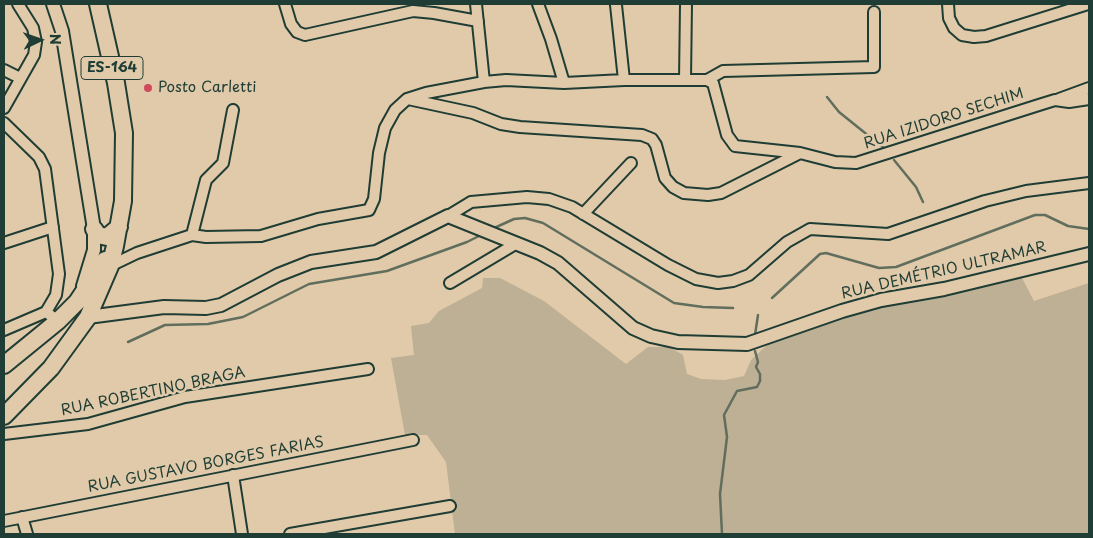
<!DOCTYPE html>
<html>
<head>
<meta charset="utf-8">
<style>
  body { margin:0 }
  #map { position:relative; width:1093px; height:538px; overflow:hidden; background:#e0caaa; font-family:"Playpen Sans",sans-serif }
  canvas { display:block }
  .frame { position:absolute; inset:0; border:5px solid #1f3d34; pointer-events:none }
  .north { position:absolute; left:15px; top:15px; width:50px; height:50px; -webkit-text-stroke:4px #e0caaa; paint-order:stroke; rotate:87deg; font-size:14px; font-weight:700; line-height:20px; text-align:center; color:#1f3d34 }
  .north::after { content:''; display:block; margin:auto; width:18px; height:22px; background:#1f3d34; clip-path:polygon(50% 0,100% 100%,50% 72%,0 100%) }
</style>
</head>
<body>
<div id="map">
<canvas width="1093" height="538"></canvas>
<div class="frame"></div>
<div class="north">N</div>
</div>
<script>
const context = document.querySelector('canvas').getContext('2d');
context.lineJoin = 'round';
function fillPath(path, color) {
  context.fillStyle = color;
  context.fill(path, 'evenodd');
}
function toPath(rows) {
  const path = new Path2D();
  for (const r of rows) {
    path.moveTo(r[0], r[1]);
    for (let i = 2; i < r.length; i += 2) path.lineTo(r[i], r[i + 1]);
  }
  return path;
}
function trace(path, color, width, dash) {
  context.strokeStyle = color;
  context.lineWidth = width;
  context.lineCap = dash ? 'butt' : 'round';
  context.setLineDash(dash || []);
  context.stroke(path);
}
function label(font, color, halo, rows, align = 'center') {
  context.font = font + ' "Playpen Sans",sans-serif';
  context.lineWidth = 5;
  context.setLineDash([]);
  context.textBaseline = 'middle';
  context.strokeStyle = halo;
  context.fillStyle = color;
  for (const [text, x, y, turn = 0] of rows) {
    context.save();
    context.translate(x, y);
    context.rotate((+turn || 0) * Math.PI / 180);
    context.textAlign = isNaN(turn) ? turn : align;
    if (halo) context.strokeText(text, 0, 0);
    context.fillText(text, 0, 0);
    context.restore();
  }
}
fillPath(toPath([
  [483,278,500,278,544,301,626,364,648,347,669,347,683,355,687,374,701,379,725,380,744,376,751,360,766,346,786,332,876,305,1010,279,1022,278,1034,301,1089,283,1089,534,455,534,446,462,427,435,405,435,391,358,414,355,411,326,429,323,439,311,482,288]
]), '#bdb095');
trace(toPath([
  [827,97,839,112,885,149],
  [894,160,916,187,923,202],
  [492,229,514,219,525,218,543,223,674,303,703,307,733,308],
  [772,298,820,254,826,253,879,268,896,267,1035,215,1045,215,1068,226,1089,229],
  [755,335,758,315],
  [128,342,165,325,208,324,243,317,309,284,387,271,467,242,483,234],
  [722,534,720,494,727,437,724,415,737,391,757,387,760,381,760,374,756,367,758,362,755,351]
]), '#626e5d', 2.5);
const minor = toPath([
  [285,4,291,24,297,32,305,35,413,11,434,13,478,21],
  [476,4,484,82],
  [538,4,551,39,564,83],
  [948,4,949,18,954,28,962,35,974,37,986,36,1088,4],
  [616,5,624,80],
  [4,70,20,78],
  [685,80,686,4],
  [707,80,723,71,874,67,874,12],
  [408,99,473,113,501,124,520,127,642,135,652,139,656,145,665,178,673,187,684,193,708,195,721,193,800,153,835,162,856,163,1042,104,1055,100,1069,102,1089,99],
  [1059,99,1089,88],
  [4,108,34,55,36,42,33,28,18,4],
  [4,123,39,157,45,169,59,274,56,295,46,312,58,321],
  [583,214,631,163],
  [448,216,471,202,527,197,549,199,572,207,668,265,696,279,718,283,733,281,749,275,787,242,810,229,888,234,985,201,1026,191,1089,183],
  [192,235,206,180,223,163,233,110],
  [4,243,53,227],
  [110,266,137,253,192,235,206,237,261,236,318,219,369,210,374,199,379,153,385,128,395,110,407,99,426,93,484,82,506,80,564,83,624,80,707,80,713,83,727,135,735,146,800,153],
  [450,283,517,243],
  [4,330,46,312],
  [4,434,88,424,185,397,368,369],
  [233,475,242,534],
  [22,517,27,534],
  [4,521,413,440],
  [290,534,450,506]
]);
const tertiary = toPath([
  [53,4,62,31,94,229,94,250,83,286],
  [88,317,164,307,206,308,221,305,278,275,311,262,376,252,448,216,540,253,558,263,633,328,651,336,678,342,747,344,842,311,881,300,944,289,1089,254]
]);
const trunk = toPath([
  [94,229,98,235,107,237,119,227],
  [4,365,58,321,77,302,105,260],
  [4,416,51,368,88,317,110,266,115,246,123,201,124,133,116,83,98,4]
]);
trace(minor, '#1f3d34', 14);
trace(tertiary, '#1f3d34', 16);
trace(trunk, '#1f3d34', 20);
trace(minor, '#e0caaa', 10);
trace(tertiary, '#e0caaa', 12);
trace(trunk, '#e0caaa', 16);
for (const [x, y, r, color] of [
  [148,88,5,"#d1495b"]
]) {
  const dot = new Path2D();
  dot.arc(x, y, r, 0, 2 * Math.PI);
  context.fillStyle = color;
  context.fill(dot);
  trace(dot, '#e0caaa', 2);
}
for (const [x, y, w] of [
  [112,68,62]
]) {
  const box = new Path2D();
  box.roundRect(x - w / 2, y - 11.5, w, 23, 4);
  context.fillStyle = '#e0caaa';
  context.fill(box);
  trace(box, '#1f3d34', 1);
}
label('bold 14px', '#1f3d34', null, [
  ["ES-164",112,68]
]);
label('15px', '#1f3d34', '#e0caaa', [
  ["Posto Carletti",158,88]
], 'left');
label('15px', '#1f3d34', '#e0caaa', [
  ["RUA IZIDORO SECHIM",944,119,-18],
  ["RUA DEMÉTRIO ULTRAMAR",944,271,-13],
  ["RUA ROBERTINO BRAGA",153,392,-12],
  ["RUA GUSTAVO BORGES FARIAS",206,465,-11]
]);
</script>
</body>
</html>
